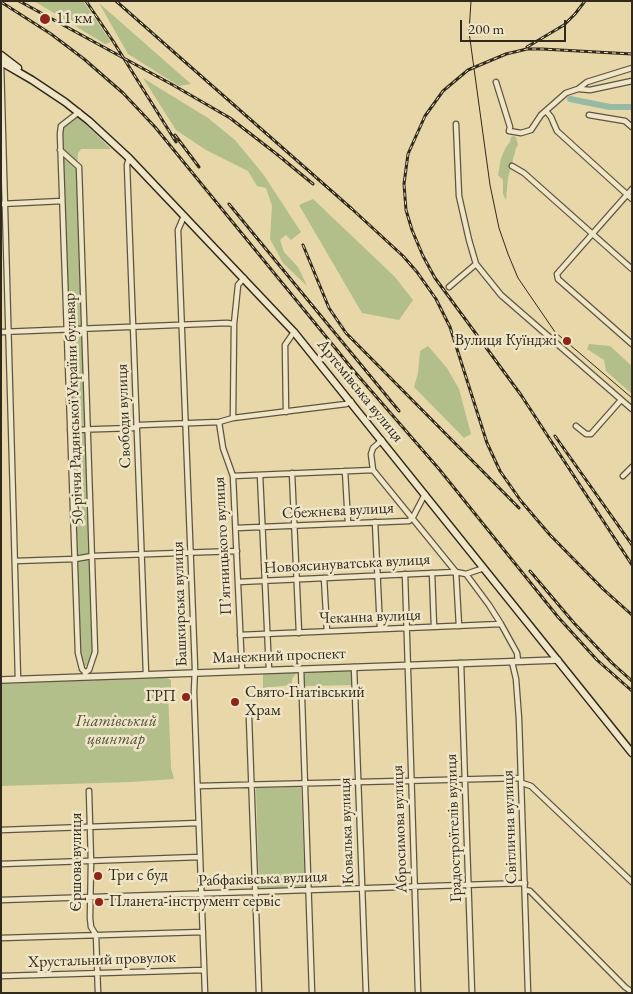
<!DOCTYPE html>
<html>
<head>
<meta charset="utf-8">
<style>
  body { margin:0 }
  #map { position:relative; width:633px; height:994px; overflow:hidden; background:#e7d7a9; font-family:"EB Garamond",serif }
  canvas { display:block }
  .frame { position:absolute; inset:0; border:2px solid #32291d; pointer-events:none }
  .scale { position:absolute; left:460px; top:20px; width:106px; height:22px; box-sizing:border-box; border:2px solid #32291d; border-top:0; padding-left:6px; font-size:15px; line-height:18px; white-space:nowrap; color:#32291d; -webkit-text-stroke:4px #efe5c7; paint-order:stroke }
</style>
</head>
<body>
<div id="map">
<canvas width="633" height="994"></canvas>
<div class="frame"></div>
<div class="scale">200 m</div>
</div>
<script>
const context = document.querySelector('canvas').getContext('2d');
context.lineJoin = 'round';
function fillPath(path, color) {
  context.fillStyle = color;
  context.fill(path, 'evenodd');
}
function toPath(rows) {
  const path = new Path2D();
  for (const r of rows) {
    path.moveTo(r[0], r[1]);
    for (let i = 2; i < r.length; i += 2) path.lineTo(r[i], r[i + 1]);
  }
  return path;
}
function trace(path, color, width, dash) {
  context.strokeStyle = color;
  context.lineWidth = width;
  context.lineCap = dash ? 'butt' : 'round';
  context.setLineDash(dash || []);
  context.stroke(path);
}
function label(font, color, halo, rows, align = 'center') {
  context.font = font + ' "EB Garamond",serif';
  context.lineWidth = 5;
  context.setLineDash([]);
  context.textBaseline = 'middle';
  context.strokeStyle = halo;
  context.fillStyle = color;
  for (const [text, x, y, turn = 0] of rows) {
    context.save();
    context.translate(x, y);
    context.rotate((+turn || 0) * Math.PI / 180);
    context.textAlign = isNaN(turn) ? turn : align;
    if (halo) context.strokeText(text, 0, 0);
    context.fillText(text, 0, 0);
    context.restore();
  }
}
fillPath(toPath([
  [34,1,83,1,111,42,105,44],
  [99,3,191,84,179,86,128,54],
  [143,78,208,118,235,140,263,174,301,232,291,240,286,235,280,240,284,252,298,267,307,286,283,263,270,239,272,206,266,188,257,186,248,171,206,150,176,130],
  [78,117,111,149,81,149,78,153,77,168,93,652,88,665,85,666,83,665,79,652,62,134,63,127],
  [514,136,516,137,518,145,516,148,508,178,506,200,503,194,503,180,498,175,501,158,506,147,510,142,511,137],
  [313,199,394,276,413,300,399,320,362,313,299,205],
  [589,344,610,346,632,366,632,394,606,371,604,360,587,349],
  [428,346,447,368,459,389,471,434,464,438,414,387,418,373,420,351],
  [306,670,350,670,353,675,353,685,303,686,303,673],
  [298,671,292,679,292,685,263,688,263,672],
  [165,677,171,680,171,691,168,692,171,768,174,779,131,782,1,786,1,684],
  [301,787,305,887,259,889,256,788]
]), '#b2bf8b');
trace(toPath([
  [570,99,610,107,632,107]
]), '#97baa4', 6);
const minor = toPath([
  [1,63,18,679],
  [496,82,510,127,509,131,521,133,531,130,541,115,566,93,578,89,587,82,632,68],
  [579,89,590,90,632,81],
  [546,111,551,117,557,131,632,199],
  [79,112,61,126,60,134,78,653,82,669,85,672],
  [589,115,625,121,632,127],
  [456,124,459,196,469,240,476,264,501,295,632,409],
  [60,150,79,167,95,652,89,670,85,673],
  [129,158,127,165,146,674],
  [512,166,524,173,632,269],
  [632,189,557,274,558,279,632,344],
  [1,204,62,201],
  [184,216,178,230,195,668,194,692,205,993],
  [449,287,476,264],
  [1,332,227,323,234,324],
  [286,412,285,345,294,332],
  [233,418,234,324,237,295,238,285,244,278],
  [219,422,223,448,233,476,242,671],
  [576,426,586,434,591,434,621,400],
  [70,430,133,428,140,425,219,422,233,418,346,404,351,401],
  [382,440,373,448,371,454,373,470,456,572],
  [345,471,348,523],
  [292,473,299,633],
  [260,475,269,670],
  [233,476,373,470],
  [623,476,632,467],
  [375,522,380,629],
  [236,528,409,521,413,517,425,494],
  [15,561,75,559,92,556,237,551],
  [456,572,459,626],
  [432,573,434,627],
  [405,574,418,993],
  [466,574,484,568],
  [324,578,327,631],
  [238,582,456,572,466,574,489,605,501,624,517,653,518,661],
  [240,635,501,624],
  [512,662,516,679,519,719,528,993],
  [461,663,472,993],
  [354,667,366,993],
  [301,669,312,993],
  [249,718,259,993],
  [522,783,531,786,632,882],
  [198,786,521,778],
  [89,791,91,862,90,918,91,927,96,935,98,993],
  [1,830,199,823],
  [1,864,200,857],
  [525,890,530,891,625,987,632,992],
  [1,900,525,883],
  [1,938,203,932],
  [1,976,204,970]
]);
const tertiary = toPath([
  [1,680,558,660]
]);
const secondary = toPath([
  [1,55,18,68],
  [1,62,32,80,65,102,89,121,129,158,294,332,632,753]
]);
trace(minor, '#5f5440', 7);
trace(tertiary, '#5f5440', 8);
trace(secondary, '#32291d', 9);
trace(minor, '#efe5c7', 4.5);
trace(tertiary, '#efe5c7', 5.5);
trace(secondary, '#efe5c7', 6);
trace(toPath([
  [471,1,469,32,490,185,499,228,508,254,518,278,555,332,632,398]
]), '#32291d', 1);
const rail = toPath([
  [19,1,173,85,230,118,283,159],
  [86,1,113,41,176,142],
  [116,1,352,209,403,256,417,272,436,299,450,327,487,443,500,471,521,501,550,535,603,589,632,615],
  [1,2,51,34,84,59,123,93,155,127,354,371,439,469,558,617,597,660,632,691],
  [527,47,564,25,575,14,585,1],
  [632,54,542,49,527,49,506,54,468,70,443,91,425,116,408,154,404,184,406,210,412,230,423,256,435,278,521,395,632,565],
  [175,135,199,167],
  [279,156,313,184],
  [229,204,399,411],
  [303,245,329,308,346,333,519,508],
  [555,436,632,545],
  [530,571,574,623,612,663,632,681]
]);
trace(rail, '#32291d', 3);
trace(rail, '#efe5c7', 1, [4]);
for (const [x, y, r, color] of [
  [45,19,6,"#8f2418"],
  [567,341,5,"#8f2418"],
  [186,697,5,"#8f2418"],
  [235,702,5,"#8f2418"],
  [98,876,5,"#8f2418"],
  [99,902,5,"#8f2418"]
]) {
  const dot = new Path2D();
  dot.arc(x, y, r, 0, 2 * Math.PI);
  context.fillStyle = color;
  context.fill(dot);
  trace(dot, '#efe5c7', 2);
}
label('16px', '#32291d', '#efe5c7', [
  ["11 км",56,19],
  ["Вулиця Куїнджі",557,341,"right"],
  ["Свято-Гнатівський",245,693],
  ["Храм",245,711],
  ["ГРП",176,697,"right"],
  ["Три с буд",108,876],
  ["Планета-інструмент сервіс",109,902]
], 'left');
label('16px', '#32291d', '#efe5c7', [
  ["Артемівська вулиця",360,391,51],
  ["50-річчя Радянської України бульвар",74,409,-92],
  ["Свободи вулиця",124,416,-92],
  ["Сбежнєва вулиця",338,511,-3],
  ["П’ятницького вулиця",223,546,-93],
  ["Новоясинуватська вулиця",347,564,-3],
  ["Башкирська вулиця",180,604,-92],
  ["Чеканна вулиця",370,617,-2],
  ["Манежний проспект",279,656,-2],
  ["Світлична вулиця",510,827,-92],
  ["Градостроїтелiв вулиця",454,828,-92],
  ["Абросимова вулиця",400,829,-92],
  ["Ковалька вулиця",347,831,-92],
  ["Єршова вулиця",77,862,-90],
  ["Рабфаківська вулиця",263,879,-2],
  ["Хрустальний провулок",102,960,-2]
]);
label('italic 16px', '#524e38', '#efe5c7', [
  ["Гнатівський",116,722],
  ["цвинтар",116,740]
]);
</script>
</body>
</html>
